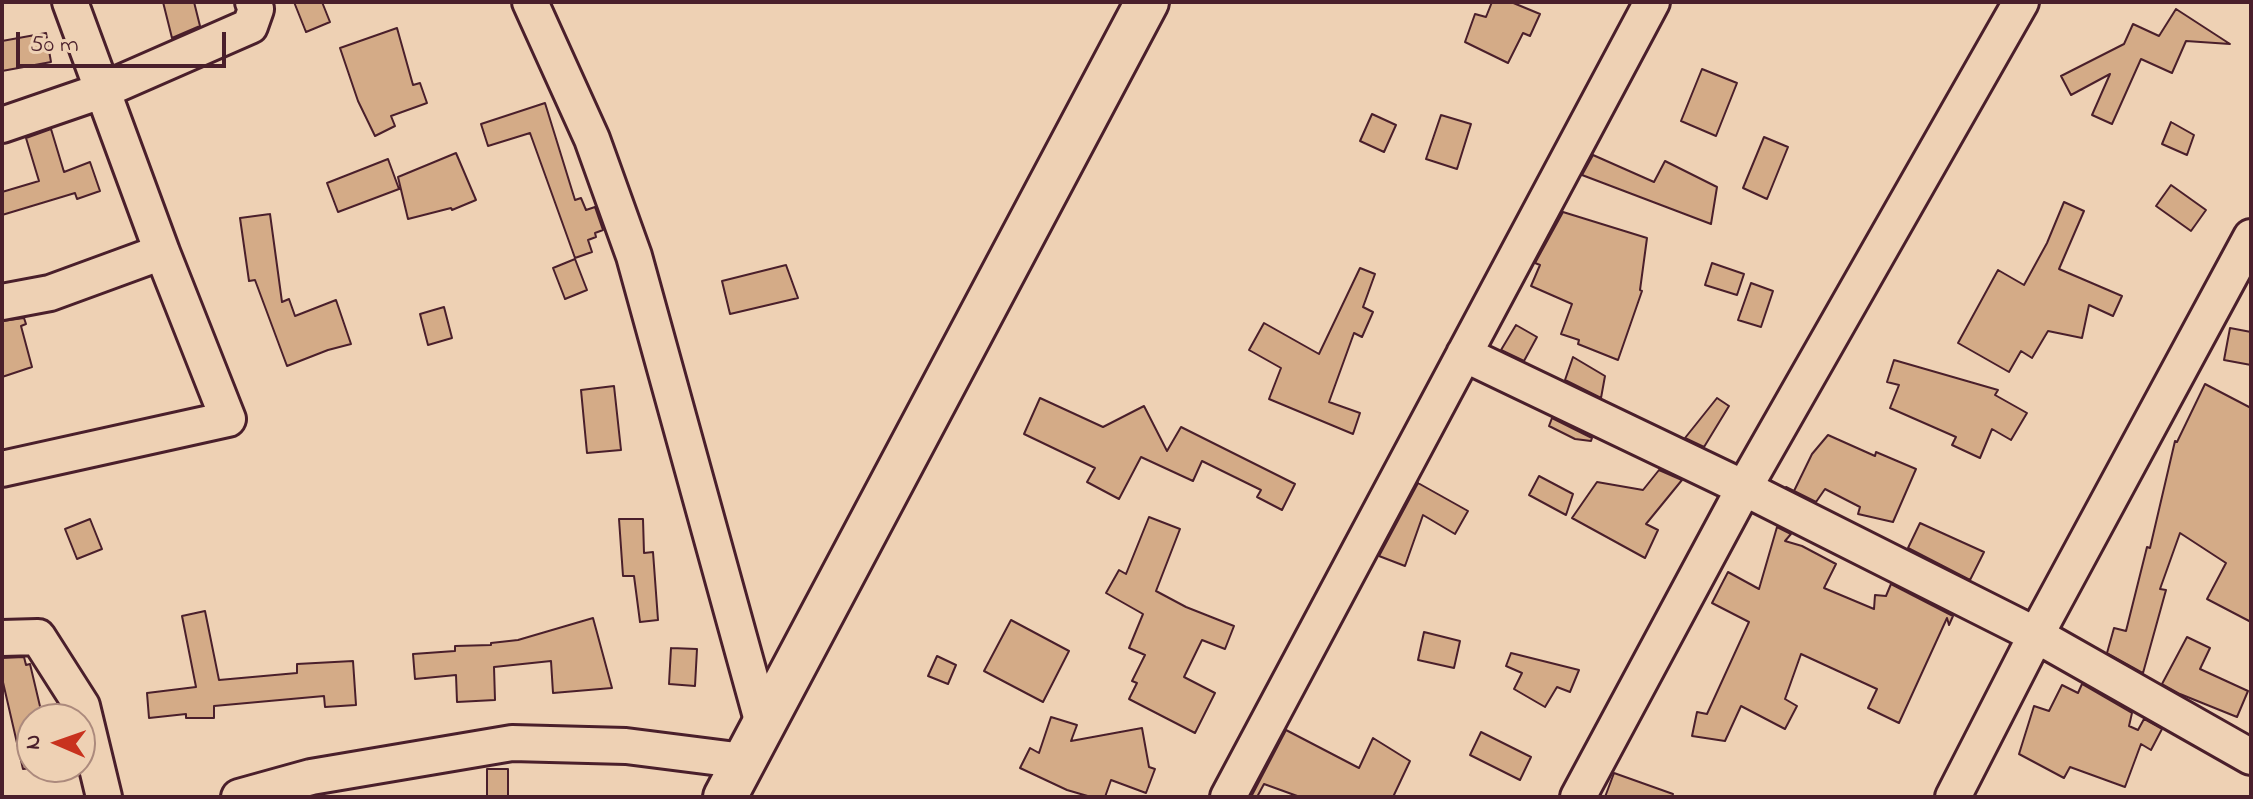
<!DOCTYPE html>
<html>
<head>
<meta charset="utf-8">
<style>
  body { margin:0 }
  #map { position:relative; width:2253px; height:799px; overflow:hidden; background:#eed1b4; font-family:"Indie Flower",sans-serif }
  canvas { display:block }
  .frame { position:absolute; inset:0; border:4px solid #4a1f2b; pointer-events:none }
  .north { position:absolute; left:16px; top:703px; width:80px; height:80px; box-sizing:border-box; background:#eed1b4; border:2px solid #ac8a7d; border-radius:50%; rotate:272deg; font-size:22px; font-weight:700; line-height:32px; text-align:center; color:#4a1f2b }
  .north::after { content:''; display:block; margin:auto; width:28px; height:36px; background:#c8321e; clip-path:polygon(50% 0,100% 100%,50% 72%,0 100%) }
  .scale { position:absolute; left:16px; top:32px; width:210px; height:36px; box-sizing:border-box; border:4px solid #4a1f2b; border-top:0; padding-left:10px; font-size:24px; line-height:28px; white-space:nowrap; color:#4a1f2b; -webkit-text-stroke:6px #eed1b4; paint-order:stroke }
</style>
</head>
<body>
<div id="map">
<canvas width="2253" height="799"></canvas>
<div class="frame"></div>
<div class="north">N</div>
<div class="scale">50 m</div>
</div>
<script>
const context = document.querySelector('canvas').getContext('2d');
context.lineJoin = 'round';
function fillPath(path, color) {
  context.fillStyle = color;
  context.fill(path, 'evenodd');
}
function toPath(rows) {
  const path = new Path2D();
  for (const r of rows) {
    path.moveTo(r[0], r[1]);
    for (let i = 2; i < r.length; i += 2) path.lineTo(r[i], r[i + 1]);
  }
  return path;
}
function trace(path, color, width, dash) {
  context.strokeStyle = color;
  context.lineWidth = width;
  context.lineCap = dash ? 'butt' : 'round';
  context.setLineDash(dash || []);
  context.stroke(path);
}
const building = toPath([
  [163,2,194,2,200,26,172,38,163,2],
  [294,2,322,2,330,22,306,32,294,2],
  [1492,2,1511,2,1540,14,1530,36,1523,33,1508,63,1465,42,1475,14,1486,17,1492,2],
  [2176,9,2230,44,2186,41,2172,73,2141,59,2112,124,2092,115,2110,74,2071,95,2061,76,2124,44,2133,24,2159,36,2176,9],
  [397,28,413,85,420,83,427,103,391,116,395,126,375,136,358,101,340,48,397,28],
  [46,33,51,62,2,71,2,41,46,33],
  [1702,69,1737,83,1716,136,1681,121,1702,69],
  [545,103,575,200,581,198,586,210,595,207,603,230,595,233,596,237,588,240,592,252,575,258,530,133,488,146,481,124,545,103],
  [1372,114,1396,125,1384,152,1360,141,1372,114],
  [1441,115,1471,124,1457,169,1426,159,1441,115],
  [2171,122,2194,135,2187,155,2162,144,2171,122],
  [51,129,64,172,90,162,100,191,77,199,75,193,2,215,2,192,39,181,26,138,51,129],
  [1764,137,1788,147,1767,199,1743,188,1764,137],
  [456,153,476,200,452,210,451,208,408,219,398,177,456,153],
  [1593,155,1654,182,1665,161,1717,187,1711,224,1582,175,1593,155],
  [388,159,399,189,338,212,327,183,388,159],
  [2171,185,2206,210,2191,231,2156,206,2171,185],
  [2064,202,2084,211,2059,269,2122,296,2113,316,2089,305,2082,338,2048,331,2032,358,2021,351,2009,372,1958,343,1998,270,2024,285,2047,243,2064,202],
  [1563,212,1647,238,1640,290,1642,291,1618,360,1578,344,1579,340,1561,334,1572,304,1531,286,1540,265,1535,263,1563,212],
  [270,214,282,302,289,299,295,316,336,300,351,344,328,350,287,366,255,280,249,281,240,218,270,214],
  [575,259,587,290,565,299,553,268,575,259],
  [1712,263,1744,274,1737,295,1705,285,1712,263],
  [786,265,798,298,730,314,722,281,786,265],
  [1360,268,1375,274,1363,307,1373,312,1362,337,1354,333,1329,402,1360,413,1353,434,1269,399,1281,368,1249,350,1264,323,1319,354,1360,268],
  [1751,283,1773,291,1761,327,1738,320,1751,283],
  [444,307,452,338,428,345,420,314,444,307],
  [24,318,26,324,21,326,32,367,2,377,2,321,24,318],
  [1516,325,1537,337,1524,361,1501,350,1516,325],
  [2230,328,2251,332,2251,365,2224,360,2230,328],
  [1573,357,1605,376,1601,398,1565,380,1573,357],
  [1894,360,1998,390,1995,395,2027,413,2011,440,1992,429,1980,458,1952,445,1956,437,1890,408,1899,385,1887,382,1894,360],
  [2205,384,2251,408,2251,622,2207,599,2226,563,2180,533,2160,589,2166,590,2143,673,2107,653,2114,628,2126,631,2147,547,2150,548,2175,441,2177,442,2205,384],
  [614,386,621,450,587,453,581,390,614,386],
  [1040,398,1103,427,1144,406,1167,451,1181,427,1295,484,1282,510,1257,497,1261,490,1202,461,1193,481,1141,457,1119,499,1087,482,1095,468,1024,434,1040,398],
  [1717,398,1729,406,1704,447,1685,438,1717,398],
  [1552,418,1592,438,1591,441,1575,439,1549,426,1552,418],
  [1828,435,1875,456,1876,452,1916,469,1893,522,1858,514,1860,507,1825,489,1816,502,1786,487,1794,491,1812,454,1828,435],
  [1659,470,1682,480,1646,524,1658,530,1645,558,1572,518,1597,482,1643,490,1659,470],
  [1539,476,1573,494,1566,515,1529,495,1539,476],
  [1418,483,1468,511,1455,534,1423,515,1405,566,1379,556,1418,483],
  [1149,517,1180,529,1156,591,1186,607,1234,626,1225,649,1202,640,1184,677,1215,693,1195,733,1129,699,1137,683,1132,681,1145,655,1129,648,1143,614,1106,593,1119,570,1126,574,1149,517],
  [90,519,102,549,77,559,65,529,90,519],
  [619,519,643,519,644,553,653,552,658,620,640,622,634,576,623,576,619,519],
  [1920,523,1984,552,1970,580,1908,548,1920,523],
  [1777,527,1791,534,1785,541,1802,546,1836,564,1824,588,1874,609,1875,595,1886,596,1891,584,1953,616,1949,625,1947,618,1899,723,1868,708,1877,689,1801,654,1785,699,1797,706,1785,729,1741,706,1725,741,1692,736,1697,712,1707,714,1749,622,1712,603,1728,572,1759,589,1777,527],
  [205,611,219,680,297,673,297,664,353,661,356,705,325,707,324,696,214,706,214,718,186,718,186,714,149,718,147,693,196,687,182,616,205,611],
  [593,618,612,688,553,693,551,661,494,667,495,700,457,702,456,675,415,679,413,654,455,651,455,646,491,645,491,643,518,640,593,618],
  [1011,620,1069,651,1043,702,984,671,1011,620],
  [1424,632,1460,641,1454,668,1418,660,1424,632],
  [2187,637,2210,648,2200,669,2248,691,2237,717,2180,694,2162,684,2187,637],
  [671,648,697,649,695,686,669,684,671,648],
  [1511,653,1579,670,1570,692,1557,687,1545,707,1514,689,1522,673,1506,666,1511,653],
  [937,656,956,665,948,684,928,676,937,656],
  [24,657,26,665,30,664,43,719,32,719,32,768,23,769,2,678,2,658,24,657],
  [2082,684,2132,713,2129,726,2138,730,2144,719,2162,729,2151,750,2141,744,2125,787,2070,767,2064,778,2019,754,2034,706,2049,711,2062,685,2078,693,2082,684],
  [1051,717,1077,725,1071,741,1142,728,1149,767,1155,769,1146,793,1111,780,1105,797,1091,797,1067,790,1020,768,1030,748,1039,753,1051,717],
  [1286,730,1359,768,1373,738,1410,761,1393,797,1300,797,1264,784,1257,797,1251,797,1286,730],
  [1481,732,1531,757,1520,780,1470,755,1481,732],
  [487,769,508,769,508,797,487,797,487,769],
  [1614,773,1673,794,1672,797,1605,797,1614,773]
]);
fillPath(building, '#d4ab87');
trace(building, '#4a1f2b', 2);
const minor = toPath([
  [530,2,592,139,634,256,763,724],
  [2,125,104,90,250,26,256,9,253,2],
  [2,302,50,293,162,252],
  [1464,354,1744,488,2036,635,2251,757],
  [2,469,228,419,162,252,70,2],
  [2,638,38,637,82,706,104,797],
  [239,797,311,777,512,743,626,746,744,761],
  [1228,797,1652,2],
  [1578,797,1744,488,2021,2],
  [1953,797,2036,635,2251,237]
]);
const major = toPath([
  [725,797,1147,2]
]);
trace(minor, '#4a1f2b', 40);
trace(major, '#4a1f2b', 48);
trace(minor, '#eed1b4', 34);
trace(major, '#eed1b4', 42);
</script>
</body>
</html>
